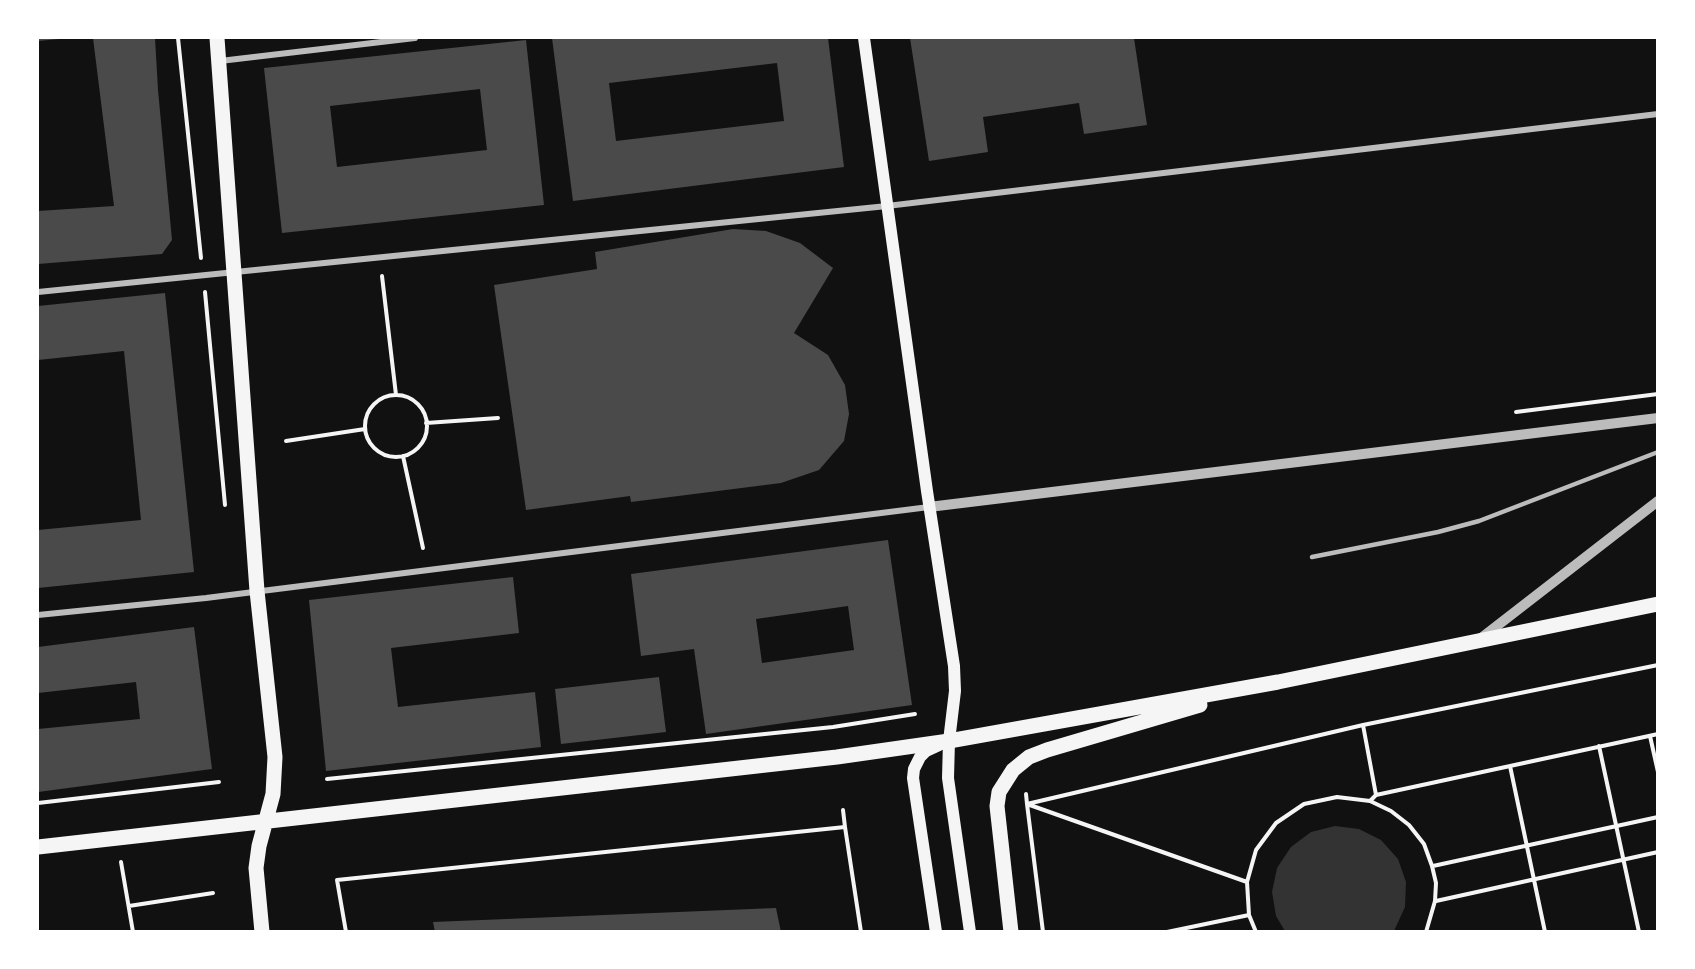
<!DOCTYPE html>
<html>
<head>
<meta charset="utf-8">
<style>
  body { margin:0 }
  #map { position:relative; width:1695px; height:969px; overflow:hidden; background:#111; font-family:Figtree,sans-serif }
  canvas { display:block }
  .frame { position:absolute; inset:0; border:39px solid #fff; pointer-events:none }
</style>
</head>
<body>
<div id="map">
<canvas width="1695" height="969"></canvas>
<div class="frame"></div>
</div>
<script>
const context = document.querySelector('canvas').getContext('2d');
context.lineJoin = 'round';
function fillPath(path, color) {
  context.fillStyle = color;
  context.fill(path, 'evenodd');
}
function toPath(rows) {
  const path = new Path2D();
  for (const r of rows) {
    if (r.length === 3) {
      path.moveTo(r[0] + r[2], r[1]);
      path.arc(r[0], r[1], r[2], 0, 2 * Math.PI);
      continue;
    }
    path.moveTo(r[0], r[1]);
    for (let i = 2; i < r.length; i += 2) path.lineTo(r[i], r[i + 1]);
  }
  return path;
}
function trace(path, color, width, dash) {
  context.strokeStyle = color;
  context.lineWidth = width;
  context.lineCap = dash ? 'butt' : 'round';
  context.setLineDash(dash || []);
  context.stroke(path);
}
fillPath(toPath([
  [1335,826,1359,829,1381,840,1398,859,1406,882,1405,907,1394,931,1285,931,1276,916,1272,892,1277,868,1291,847,1311,832]
]), '#333');
fillPath(toPath([
  [38,38,59,38,59,39,38,41],
  [93,38,155,38,158,90,172,240,162,254,38,264,38,211,114,206],
  [552,38,828,38,844,167,573,201],
  [777,63,784,121,616,141,609,83],
  [910,38,1134,38,1147,125,1084,134,1079,103,983,117,988,152,929,161],
  [526,40,544,205,282,233,264,68],
  [480,89,487,150,337,167,330,106],
  [733,229,766,231,800,243,833,268,794,333,828,355,845,385,849,414,844,441,819,470,781,483,631,502,630,496,526,510,494,285,597,269,595,252],
  [165,293,194,572,38,588,38,530,141,520,124,351,38,360,38,306],
  [888,540,912,705,706,734,694,649,641,656,631,574],
  [848,606,854,650,762,663,756,619],
  [513,577,519,633,391,648,398,707,535,692,541,747,326,771,309,600],
  [194,627,212,769,38,792,38,729,140,719,136,682,38,693,38,647],
  [659,677,666,732,561,744,555,689],
  [776,908,781,932,435,932,433,922]
]), '#4a4a4a');
trace(toPath([
  [178,38,201,258],
  [382,276,396,395],
  [205,292,225,505],
  [396,426,31],
  [1516,412,1658,394],
  [426,423,498,418],
  [286,441,365,429],
  [403,456,423,548],
  [1363,725,1376,795],
  [1650,736,1658,772],
  [1599,746,1639,932],
  [1510,766,1545,932],
  [327,779,833,727,915,714],
  [1026,794,1027,804,1363,725,1658,665],
  [1370,801,1376,795,1658,734],
  [38,803,219,782],
  [843,810,845,827],
  [121,862,133,932],
  [1433,866,1658,817],
  [1436,901,1658,852],
  [129,906,213,893],
  [346,932,337,880,845,827,861,932],
  [1043,932,1027,804,1247,882],
  [1167,932,1249,915],
  [1256,932,1249,915,1247,882,1256,850,1276,823,1304,804,1337,797,1370,801,1391,811,1409,825,1424,844,1432,866,1436,883,1435,901,1426,932]
]), '#f5f5f5', 4);
trace(toPath([
  [1312,557,1438,532,1479,521,1658,452]
]), '#bcbcbc', 4.5);
trace(toPath([
  [220,61,415,38],
  [38,292,887,206,1658,114],
  [38,615,206,598,929,507]
]), '#bcbcbc', 6);
trace(toPath([
  [929,507,1658,418],
  [1480,639,1658,501]
]), '#bcbcbc', 10);
trace(toPath([
  [864,38,927,491,954,666,955,691,949,741,948,778,970,932],
  [936,932,913,778,914,769,920,757,926,751,939,745]
]), '#f5f5f5', 12);
trace(toPath([
  [217,38,257,591,275,757,273,794,259,846,256,868,262,932],
  [38,847,837,757,949,741,1278,682,1658,604],
  [1011,932,997,806,999,792,1013,770,1029,757,1047,750,1200,705]
]), '#f5f5f5', 15);
</script>
</body>
</html>
